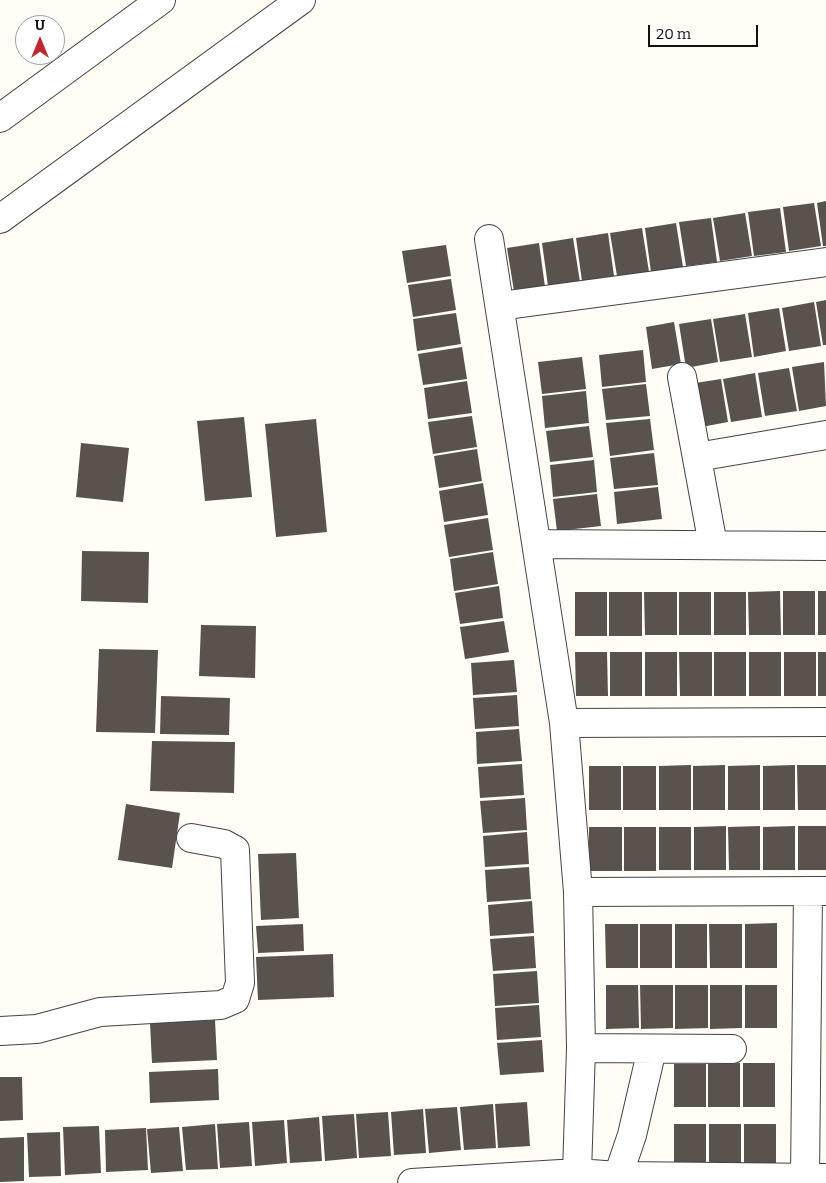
<!DOCTYPE html>
<html>
<head>
<meta charset="utf-8">
<style>
  body { margin:0 }
  #map { position:relative; width:826px; height:1183px; overflow:hidden; background:#fffdf5; font-family:Bitter,serif }
  canvas { display:block }
  .north { position:absolute; left:15px; top:15px; width:50px; height:50px; box-sizing:border-box; background:#fff; border:1px solid #a0a0a0; border-radius:50%; rotate:0deg; font-size:14px; font-weight:700; line-height:20px; text-align:center; color:#111 }
  .north::after { content:''; display:block; margin:auto; width:18px; height:22px; background:#c4262e; clip-path:polygon(50% 0,100% 100%,50% 72%,0 100%) }
  .scale { position:absolute; left:648px; top:25px; width:110px; height:22px; box-sizing:border-box; border:2px solid #111; border-top:0; padding-left:6px; font-size:15px; line-height:18px; white-space:nowrap; color:#111; -webkit-text-stroke:4px #fff; paint-order:stroke }
</style>
</head>
<body>
<div id="map">
<canvas width="826" height="1183"></canvas>
<div class="north">U</div>
<div class="scale">20 m</div>
</div>
<script>
const context = document.querySelector('canvas').getContext('2d');
context.lineJoin = 'round';
function fillPath(path, color) {
  context.fillStyle = color;
  context.fill(path, 'evenodd');
}
function toPath(rows) {
  const path = new Path2D();
  for (const r of rows) {
    path.moveTo(r[0], r[1]);
    for (let i = 2; i < r.length; i += 2) path.lineTo(r[i], r[i + 1]);
  }
  return path;
}
function trace(path, color, width, dash) {
  context.strokeStyle = color;
  context.lineWidth = width;
  context.lineCap = dash ? 'butt' : 'round';
  context.setLineDash(dash || []);
  context.stroke(path);
}
fillPath(toPath([
  [826,201,826,246,823,246,817,203],
  [814,203,821,246,789,251,783,207],
  [780,208,786,252,754,256,748,212],
  [745,213,752,256,720,261,713,218],
  [711,218,717,262,686,266,679,222],
  [676,223,683,267,651,272,645,228],
  [642,228,649,272,617,276,610,233],
  [608,233,614,276,582,281,576,238],
  [573,238,580,282,548,286,542,243],
  [539,243,545,287,514,291,507,248],
  [446,245,451,276,407,283,402,251],
  [451,279,456,310,413,317,408,285],
  [826,300,826,345,823,345,816,302],
  [814,302,821,346,789,351,782,308],
  [779,308,786,351,754,357,748,313],
  [456,313,461,344,417,351,413,319],
  [745,314,752,357,720,362,713,319],
  [711,319,718,362,686,368,679,324],
  [674,322,681,364,652,369,646,327],
  [462,347,467,379,423,385,418,354],
  [643,350,646,382,602,387,599,355],
  [582,357,586,389,542,394,538,362],
  [824,362,826,406,799,411,792,367],
  [789,368,797,411,765,416,758,373],
  [755,373,762,417,731,422,723,379],
  [721,379,728,422,696,428,689,384],
  [467,381,472,413,428,419,424,388],
  [646,384,650,416,606,420,602,389],
  [586,391,589,423,545,428,542,396],
  [472,416,477,447,433,454,428,422],
  [244,417,252,497,205,501,197,421],
  [316,419,327,532,276,537,265,424],
  [650,419,654,450,610,456,606,423],
  [589,426,593,457,550,462,546,431],
  [81,443,129,448,123,502,76,497],
  [477,449,482,481,439,488,434,456],
  [654,453,658,485,614,489,610,458],
  [594,460,597,492,553,497,550,465],
  [483,483,488,515,444,522,439,491],
  [658,487,662,519,617,524,614,492],
  [597,494,601,526,557,531,553,499],
  [488,518,493,550,449,557,444,525],
  [82,551,149,552,148,603,81,601],
  [493,552,498,584,454,591,450,559],
  [499,586,503,618,460,624,455,593],
  [780,591,781,635,749,635,748,592],
  [783,591,815,591,815,635,783,635],
  [818,591,826,591,826,635,818,635],
  [575,592,607,592,607,636,575,636],
  [609,592,642,592,642,636,609,636],
  [644,592,677,592,677,635,645,635],
  [679,592,711,592,711,635,679,635],
  [714,592,746,592,746,635,714,635],
  [504,621,509,652,465,659,460,627],
  [201,625,256,626,255,678,199,676],
  [99,649,158,650,155,733,96,732],
  [575,652,607,652,608,696,576,696],
  [610,652,642,652,642,696,610,696],
  [645,652,677,652,677,696,645,696],
  [679,652,712,652,712,696,680,696],
  [714,652,746,652,746,696,714,696],
  [749,652,781,652,781,696,749,696],
  [784,652,816,652,816,696,784,696],
  [818,652,826,652,826,696,818,696],
  [514,660,517,692,473,695,471,663],
  [517,695,519,726,475,729,473,698],
  [161,696,230,698,229,735,160,734],
  [519,729,522,761,477,764,476,732],
  [152,741,235,742,234,793,150,791],
  [522,764,524,795,480,798,478,767],
  [691,765,691,810,659,810,659,766],
  [725,765,725,810,693,810,693,766],
  [760,765,760,810,728,810,728,766],
  [795,765,795,810,763,810,763,766],
  [797,765,826,765,826,810,798,810],
  [589,766,621,766,621,810,589,810],
  [623,766,656,766,656,810,623,810],
  [525,798,527,830,483,833,480,801],
  [126,804,180,813,172,868,118,860],
  [726,826,726,870,694,870,694,827],
  [760,826,760,870,729,870,728,827],
  [795,826,795,870,763,870,763,827],
  [798,826,826,826,826,870,798,870],
  [589,827,622,827,622,871,589,871],
  [624,827,656,827,656,871,624,871],
  [659,827,691,827,691,870,659,870],
  [527,832,529,864,485,867,483,836],
  [296,853,299,918,261,920,258,854],
  [529,867,531,899,487,902,485,870],
  [532,901,534,933,490,936,488,905],
  [777,923,777,968,745,968,745,924],
  [303,924,304,951,258,953,256,926],
  [605,924,638,924,638,968,606,968],
  [640,924,672,924,672,968,640,968],
  [675,924,707,924,707,968,675,968],
  [709,924,742,924,742,968,710,968],
  [534,936,536,968,493,971,490,939],
  [333,954,334,997,258,1000,256,957],
  [537,971,539,1003,495,1006,493,974],
  [606,985,638,985,639,1028,606,1029],
  [640,985,673,985,673,1028,641,1029],
  [675,985,708,985,708,1028,675,1029],
  [710,985,742,985,742,1028,710,1029],
  [745,985,777,985,777,1028,745,1028],
  [539,1005,541,1037,497,1040,495,1008],
  [215,1020,217,1060,152,1063,150,1023],
  [542,1040,544,1072,500,1075,497,1043],
  [740,1063,740,1107,708,1107,708,1064],
  [743,1063,775,1063,775,1107,743,1107],
  [674,1064,706,1064,706,1107,674,1107],
  [218,1069,219,1100,150,1103,149,1072],
  [0,1077,22,1077,23,1120,0,1121],
  [527,1102,530,1146,498,1148,495,1104],
  [493,1104,496,1148,464,1150,460,1107],
  [457,1107,461,1150,429,1153,425,1109],
  [423,1109,426,1153,394,1155,391,1112],
  [388,1112,391,1156,359,1158,356,1114],
  [354,1114,357,1158,325,1161,322,1116],
  [319,1117,322,1161,290,1163,287,1120],
  [284,1120,287,1163,255,1166,252,1122],
  [249,1122,252,1166,220,1168,217,1124],
  [215,1124,218,1169,186,1170,182,1127],
  [674,1124,706,1124,706,1168,674,1168],
  [709,1124,741,1124,741,1168,709,1168],
  [744,1124,776,1124,776,1168,744,1168],
  [99,1126,101,1173,65,1175,63,1127],
  [179,1127,183,1171,151,1173,147,1129],
  [146,1128,148,1170,106,1172,105,1130],
  [60,1132,61,1176,29,1177,27,1133],
  [24,1137,24,1181,0,1182,0,1138]
]), '#5a524d');
const minor = toPath([
  [0,118,161,0],
  [0,219,301,0],
  [489,239,564,723,578,892,581,1048,577,1173],
  [500,306,826,262],
  [682,377,713,545],
  [697,457,826,435],
  [537,544,826,546],
  [564,723,826,722],
  [578,892,826,891],
  [0,1031,37,1029,100,1012,221,1005,235,999,240,983,235,850,224,844,191,838],
  [581,1048,732,1049],
  [652,1049,632,1135,618,1176,826,1178],
  [805,1178,808,891],
  [412,1183,577,1173,618,1176,619,1183]
]);
trace(minor, '#444', 30);
trace(minor, '#fff', 28);
</script>
</body>
</html>
